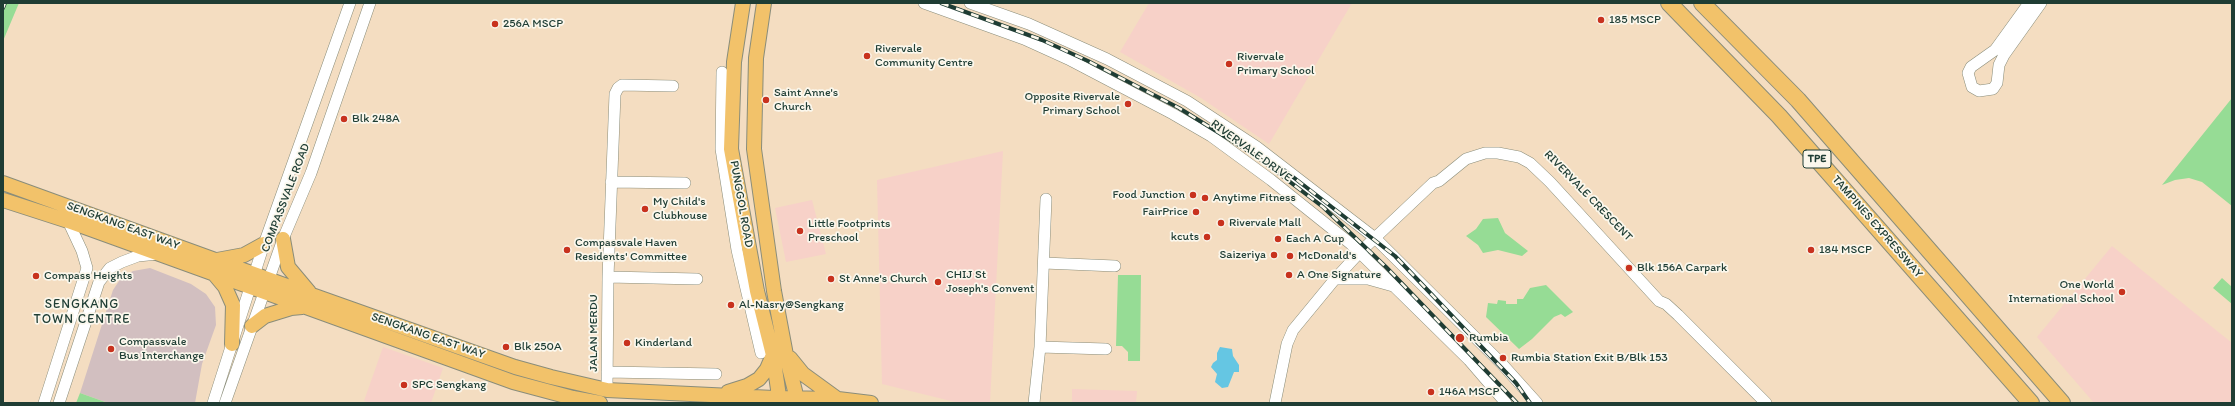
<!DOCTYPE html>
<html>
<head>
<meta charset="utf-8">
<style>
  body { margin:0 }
  #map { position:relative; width:2235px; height:406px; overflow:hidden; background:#f4ddc1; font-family:Itim,sans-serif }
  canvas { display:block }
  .frame { position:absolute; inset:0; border:4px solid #1f3d34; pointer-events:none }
</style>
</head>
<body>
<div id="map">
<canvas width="2235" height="406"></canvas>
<div class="frame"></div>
</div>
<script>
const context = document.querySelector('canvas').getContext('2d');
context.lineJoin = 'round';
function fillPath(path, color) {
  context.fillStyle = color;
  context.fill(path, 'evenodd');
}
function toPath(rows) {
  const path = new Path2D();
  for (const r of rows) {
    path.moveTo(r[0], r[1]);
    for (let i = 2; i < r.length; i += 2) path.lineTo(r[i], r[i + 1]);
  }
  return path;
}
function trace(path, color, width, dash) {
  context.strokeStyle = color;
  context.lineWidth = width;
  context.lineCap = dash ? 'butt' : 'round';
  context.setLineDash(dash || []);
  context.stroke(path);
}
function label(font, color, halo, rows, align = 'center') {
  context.font = font + ' Itim,sans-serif';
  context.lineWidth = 3.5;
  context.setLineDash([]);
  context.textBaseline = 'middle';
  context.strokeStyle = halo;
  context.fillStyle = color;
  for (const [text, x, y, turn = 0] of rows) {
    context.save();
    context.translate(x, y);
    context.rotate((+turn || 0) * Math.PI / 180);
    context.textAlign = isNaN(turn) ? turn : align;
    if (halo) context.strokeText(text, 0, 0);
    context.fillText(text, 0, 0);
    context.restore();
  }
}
fillPath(toPath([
  [1149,3,1352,3,1269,144,1201,98,1120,52],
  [1003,151,990,403,959,403,882,384,877,180],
  [812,200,826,254,786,262,775,208],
  [2112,246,2232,343,2232,403,2094,403,2037,337],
  [383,347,443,368,431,403,370,403,364,401],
  [1072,389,1137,391,1136,403,1072,403]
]), '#f7d1c8');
fillPath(toPath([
  [150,268,191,284,206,294,215,307,216,325,202,364,195,403,108,403,80,393,113,290,121,278,133,271]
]), '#d2bfc0');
fillPath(toPath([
  [3,3,19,3,3,41],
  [2232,98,2232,206,2202,182,2189,178,2175,180,2162,185],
  [1498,218,1505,233,1528,251,1522,256,1498,250,1483,253,1478,245,1466,236,1476,229,1483,219],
  [1118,275,1141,275,1140,361,1128,361,1128,352,1122,346,1116,346],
  [2222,278,2232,287,2232,304,2213,288],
  [1546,285,1573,312,1565,317,1561,314,1554,317,1532,339,1519,349,1486,317,1488,303,1497,304,1498,300,1506,301,1506,304,1517,304,1517,299,1523,299,1530,288],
  [80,393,108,403,76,403]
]), '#96dc95');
fillPath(toPath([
  [1220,347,1232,349,1233,356,1239,365,1239,372,1234,372,1228,387,1222,388,1215,382,1217,374,1211,367,1213,363,1217,360,1217,353]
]), '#65c6e3');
const minor = toPath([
  [924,3,1024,39,1068,59,1173,114,1211,136,1271,180,1351,244,1469,360,1506,403],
  [970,3,1029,24,1107,59,1187,101,1257,147,1375,238,1502,364,1537,403],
  [2029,3,1995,50,1971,67,1968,73,1972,87,1979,91,1993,89,1997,83,1999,65,2004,55,2041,3],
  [722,72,721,149,737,250,761,353],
  [611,182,685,183],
  [1044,263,1115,266],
  [608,277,697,279],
  [1335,279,1368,279,1393,286],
  [1040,347,1106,349],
  [607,372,716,374],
  [607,390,608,277,615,94,618,88,622,85,673,86],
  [44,403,87,268,82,251,68,221],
  [59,403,99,282,110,268,122,262,138,256,158,254],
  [213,403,264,244,350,3],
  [225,403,283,239,311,173,370,3],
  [1034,403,1040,347,1046,199],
  [1275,403,1287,344,1293,330,1335,279,1360,252,1433,183,1439,181,1466,159,1485,153,1498,153,1519,157,1530,163,1550,182,1659,301,1666,304,1678,315,1766,403]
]);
const major = toPath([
  [743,3,734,62,731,149,757,291,773,355,780,403],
  [764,3,756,58,754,149,774,291,786,355,798,403],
  [3,183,312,295,515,367,551,377,607,390,774,398,838,399,871,403],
  [3,200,68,221,513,382,573,398,600,403],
  [283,239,288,267,309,292],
  [217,260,244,255,264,244],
  [215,275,225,287,233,305,232,344],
  [252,326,265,316,291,308,302,307],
  [790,358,803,374,836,398],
  [728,392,747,386,759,379,767,369,773,355]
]);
const highway = toPath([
  [1669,3,1779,116,2031,403],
  [1702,3,1798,100,2062,403]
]);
trace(minor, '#8a8d7a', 12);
trace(major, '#8a8d7a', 16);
trace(highway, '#8a8d7a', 18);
trace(minor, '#fff', 11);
trace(major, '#f2c26a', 14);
trace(highway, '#f2c26a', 16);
const rail = toPath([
  [941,3,1042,40,1088,61,1179,108,1253,154,1323,207,1386,267,1517,403],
  [3,8,5,3],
  [1284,170,1395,256,1516,383,1530,403]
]);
trace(rail, '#1f3d34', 4);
trace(rail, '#fbf7ec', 2.5, [8]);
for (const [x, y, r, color] of [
  [1601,20,4,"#c8321e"],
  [495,24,4,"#c8321e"],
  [867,56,4,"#c8321e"],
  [1229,64,4,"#c8321e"],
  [766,100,4,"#c8321e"],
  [1128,104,4,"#c8321e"],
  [344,119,4,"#c8321e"],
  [1193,195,4,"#c8321e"],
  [1205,198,4,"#c8321e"],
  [645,209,4,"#c8321e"],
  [1196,212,4,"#c8321e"],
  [1221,223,4,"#c8321e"],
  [800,231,4,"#c8321e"],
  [1207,237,4,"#c8321e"],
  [1278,239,4,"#c8321e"],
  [567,250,4,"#c8321e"],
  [1811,250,4,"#c8321e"],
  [1274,255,4,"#c8321e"],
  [1290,256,4,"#c8321e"],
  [1629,268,4,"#c8321e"],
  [1289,275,4,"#c8321e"],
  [36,276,4,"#c8321e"],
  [831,279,4,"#c8321e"],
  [938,282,4,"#c8321e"],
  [2122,292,4,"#c8321e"],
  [731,305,4,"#c8321e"],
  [1460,338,5,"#c8321e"],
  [627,343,4,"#c8321e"],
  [506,347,4,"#c8321e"],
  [111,349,4,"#c8321e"],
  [1503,358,4,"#c8321e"],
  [404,385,4,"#c8321e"],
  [1431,392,4,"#c8321e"]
]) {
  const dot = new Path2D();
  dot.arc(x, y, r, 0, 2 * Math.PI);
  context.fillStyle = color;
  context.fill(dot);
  trace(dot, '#fbf7ec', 1.5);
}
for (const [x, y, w] of [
  [1817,159,28]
]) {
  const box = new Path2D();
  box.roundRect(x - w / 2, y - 9, w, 18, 3);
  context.fillStyle = '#fbf7ec';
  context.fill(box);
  trace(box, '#1f3d34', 1);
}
label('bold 11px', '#1f3d34', null, [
  ["TPE",1817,159]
]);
label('12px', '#1f3d34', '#fbf7ec', [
  ["185 MSCP",1609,20],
  ["256A MSCP",503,24],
  ["Rivervale",875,49],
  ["Community Centre",875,63],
  ["Rivervale",1237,57],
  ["Primary School",1237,71],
  ["Saint Anne's",774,93],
  ["Church",774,107],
  ["Opposite Rivervale",1120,97,"right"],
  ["Primary School",1120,111,"right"],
  ["Blk 248A",352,119],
  ["Food Junction",1185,195,"right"],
  ["Anytime Fitness",1213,198],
  ["My Child's",653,202],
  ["Clubhouse",653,216],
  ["FairPrice",1188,212,"right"],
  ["Rivervale Mall",1229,223],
  ["Little Footprints",808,224],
  ["Preschool",808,238],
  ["kcuts",1199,237,"right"],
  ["Each A Cup",1286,239],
  ["Compassvale Haven",575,243],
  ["Residents' Committee",575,257],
  ["184 MSCP",1819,250],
  ["Saizeriya",1266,255,"right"],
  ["McDonald's",1298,256],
  ["Blk 156A Carpark",1637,268],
  ["CHIJ St",946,275],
  ["Joseph's Convent",946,289],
  ["A One Signature",1297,275],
  ["Compass Heights",44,276],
  ["St Anne's Church",839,279],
  ["One World",2114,285,"right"],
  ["International School",2114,299,"right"],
  ["Al-Nasry@Sengkang",739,305],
  ["Rumbia",1469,338],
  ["Compassvale",119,342],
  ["Bus Interchange",119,356],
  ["Kinderland",635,343],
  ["Blk 250A",514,347],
  ["Rumbia Station Exit B/Blk 153",1511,358],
  ["SPC Sengkang",412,385],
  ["146A MSCP",1439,392]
], 'left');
label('12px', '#1f3d34', '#fbf7ec', [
  ["RIVERVALE DRIVE",1251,151,36],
  ["RIVERVALE CRESCENT",1588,196,46],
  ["COMPASSVALE ROAD",286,198,-69],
  ["PUNGGOL ROAD",741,204,80],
  ["SENGKANG EAST WAY",123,226,20],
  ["TAMPINES EXPRESSWAY",1877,227,49],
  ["JALAN MERDU",594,333,-90],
  ["SENGKANG EAST WAY",428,336,19]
]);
context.letterSpacing = '1px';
label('13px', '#1f3d34', '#fbf7ec', [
  ["SENGKANG",82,305],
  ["TOWN CENTRE",82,320]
]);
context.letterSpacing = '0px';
</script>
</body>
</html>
